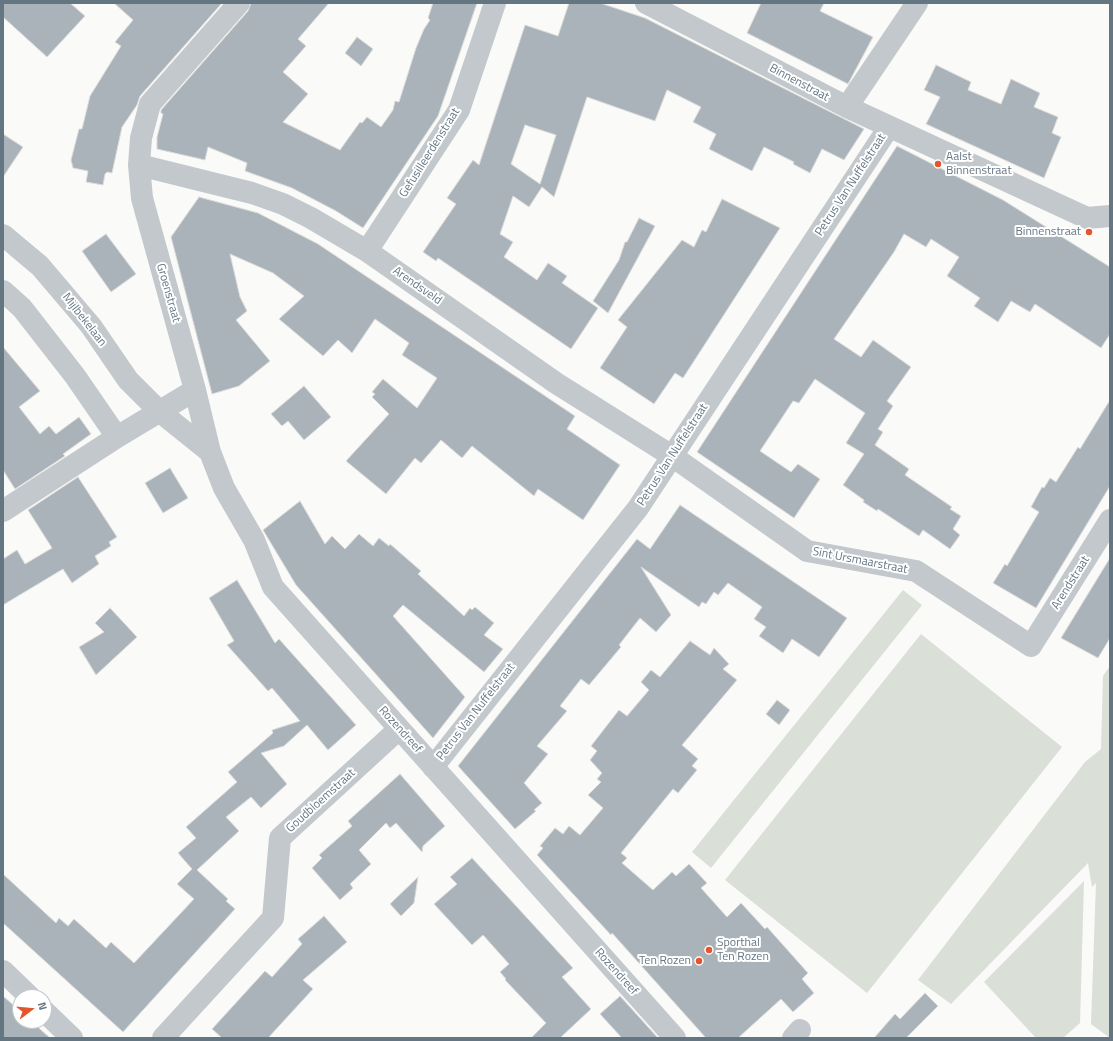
<!DOCTYPE html>
<html>
<head>
<meta charset="utf-8">
<style>
  body { margin:0 }
  #map { position:relative; width:1113px; height:1041px; overflow:hidden; background:#fafaf8; font-family:"Titillium Web",sans-serif }
  canvas { display:block }
  .frame { position:absolute; inset:0; border:4px solid #657683; pointer-events:none }
  .north { position:absolute; left:12px; top:989px; width:40px; height:40px; box-sizing:border-box; background:#fff; border:1px solid #c1c8cd; border-radius:50%; rotate:74deg; font-size:11px; font-weight:700; line-height:16px; text-align:center; color:#657683 }
  .north::after { content:''; display:block; margin:auto; width:14px; height:18px; background:#e4572e; clip-path:polygon(50% 0,100% 100%,50% 72%,0 100%) }
</style>
</head>
<body>
<div id="map">
<canvas width="1113" height="1041"></canvas>
<div class="frame"></div>
<div class="north">N</div>
</div>
<script>
const context = document.querySelector('canvas').getContext('2d');
context.lineJoin = 'round';
function fillPath(path, color) {
  context.fillStyle = color;
  context.fill(path, 'evenodd');
}
function toPath(rows) {
  const path = new Path2D();
  for (const r of rows) {
    path.moveTo(r[0], r[1]);
    for (let i = 2; i < r.length; i += 2) path.lineTo(r[i], r[i + 1]);
  }
  return path;
}
function trace(path, color, width, dash) {
  context.strokeStyle = color;
  context.lineWidth = width;
  context.lineCap = dash ? 'butt' : 'round';
  context.setLineDash(dash || []);
  context.stroke(path);
}
function label(font, color, halo, rows, align = 'center') {
  context.font = font + ' "Titillium Web",sans-serif';
  context.lineWidth = 4;
  context.setLineDash([]);
  context.textBaseline = 'middle';
  context.strokeStyle = halo;
  context.fillStyle = color;
  for (const [text, x, y, turn = 0] of rows) {
    context.save();
    context.translate(x, y);
    context.rotate((+turn || 0) * Math.PI / 180);
    context.textAlign = isNaN(turn) ? turn : align;
    if (halo) context.strokeText(text, 0, 0);
    context.fillText(text, 0, 0);
    context.restore();
  }
}
fillPath(toPath([
  [903,590,922,605,711,868,692,852],
  [921,634,1062,747,867,993,725,880],
  [1110,666,1110,1038,1091,1024,1096,883,1092,887,1088,863,951,1004,918,980,1085,762,1101,749,1103,676],
  [1084,881,1080,1023,1063,1038,1036,1038,984,982]
]), '#dadfd7');
const building = toPath([
  [3,3,70,3,85,16,47,57,3,17,3,3],
  [114,3,222,3,140,96,137,105,122,127,112,173,107,172,105,174,103,185,86,182,88,171,73,168,71,160,79,129,82,129,90,96,121,46,115,42,133,20,114,3],
  [251,3,329,3,298,39,306,46,283,72,308,94,283,122,340,150,360,122,362,123,367,117,381,127,393,110,395,101,399,102,416,48,424,29,430,20,428,18,433,3,477,3,438,116,363,228,336,211,292,188,245,171,247,163,208,147,205,160,157,149,157,137,163,114,161,113,161,110,248,11,251,3],
  [569,3,600,3,645,18,864,129,844,160,822,149,810,173,793,164,794,162,764,147,752,171,709,149,716,134,693,122,701,107,667,90,655,121,587,97,554,197,542,187,529,207,513,196,500,234,513,242,504,257,537,280,548,263,567,276,562,283,598,308,571,349,438,258,436,261,423,252,456,204,447,198,473,160,479,165,525,25,558,36,569,3],
  [525,125,556,135,540,184,511,164,525,125],
  [761,3,824,3,820,11,873,37,848,84,747,33,761,3],
  [357,37,373,49,361,66,345,53,357,37],
  [936,65,971,82,968,90,1001,104,1011,79,1040,93,1034,107,1058,117,1052,133,1061,137,1044,178,926,124,940,97,924,90,936,65],
  [3,134,23,147,3,177,3,134],
  [897,146,1003,200,1110,267,1110,334,1101,348,1035,304,1030,312,1011,301,998,322,974,306,980,298,947,276,959,257,931,239,926,247,904,234,894,252,834,339,861,357,873,340,911,367,887,401,893,406,878,429,883,432,875,445,909,469,905,475,952,507,950,509,961,516,953,529,960,535,950,549,923,530,919,536,878,509,877,511,863,502,864,500,843,485,864,454,846,443,865,413,815,379,799,403,793,401,760,451,791,472,798,464,820,479,794,518,697,452,897,146],
  [199,197,258,213,318,244,575,416,567,429,620,465,583,520,538,489,534,496,472,446,462,458,441,440,421,463,415,458,386,494,346,461,389,414,372,397,375,394,372,392,383,379,417,408,437,378,402,355,409,343,375,319,352,353,338,340,323,356,279,319,304,296,273,273,230,254,240,297,247,311,236,320,270,361,239,386,212,394,171,237,199,197],
  [722,199,780,228,683,378,675,373,654,404,600,368,627,327,618,320,682,240,694,247,702,230,706,232,722,199],
  [639,218,655,226,608,313,593,301,619,260,625,242,627,242,639,218],
  [106,234,136,274,111,292,82,251,106,234],
  [3,347,40,391,19,407,40,434,49,426,56,434,79,417,91,434,63,454,65,456,15,489,3,470,3,347],
  [304,386,331,417,304,440,288,421,282,426,271,414,304,386],
  [1110,400,1110,486,1036,608,993,583,1005,564,1007,566,1039,512,1031,507,1042,487,1044,488,1050,478,1056,482,1078,447,1080,449,1110,400],
  [170,468,188,498,163,513,145,483,170,468],
  [78,477,117,537,109,542,111,546,95,556,99,564,72,583,63,569,3,605,3,559,17,550,25,564,52,548,28,510,78,477],
  [300,501,325,544,332,536,345,549,359,534,373,546,379,538,389,546,390,544,421,571,418,574,464,616,470,608,472,610,475,607,494,623,484,635,503,649,484,672,403,605,393,616,465,697,433,738,296,585,263,530,300,501],
  [680,505,847,618,819,657,792,639,783,653,759,636,766,627,754,619,762,607,728,583,718,595,714,592,706,604,702,602,699,607,641,567,671,615,656,632,640,618,619,645,621,647,589,685,581,679,560,706,567,711,537,746,548,754,524,783,542,803,534,810,536,811,515,829,458,766,637,539,650,549,680,505],
  [1110,558,1110,638,1098,658,1061,638,1110,558],
  [237,580,275,643,279,639,356,725,328,750,307,725,284,746,261,753,287,784,261,808,251,797,226,817,239,831,197,870,228,899,226,901,235,909,123,1032,3,923,3,874,56,923,59,918,68,926,74,919,106,948,111,942,134,963,194,899,177,884,192,869,178,853,196,838,186,827,237,782,228,772,273,733,272,730,300,721,272,688,268,691,227,645,234,641,209,598,237,580],
  [110,608,137,637,96,675,79,647,104,632,95,623,110,608],
  [690,641,710,655,714,648,729,664,723,669,737,680,682,745,698,759,692,766,697,770,678,793,673,789,621,853,627,858,622,863,653,890,672,872,676,876,689,864,707,883,701,888,727,917,741,903,765,929,767,927,808,973,802,979,814,993,793,1012,781,999,738,1038,706,1038,612,933,611,935,537,855,543,848,540,846,555,828,563,834,569,826,580,835,603,808,588,795,601,782,597,779,602,773,590,760,597,751,591,746,619,710,627,716,649,690,641,682,651,670,660,677,690,641],
  [777,700,790,710,779,725,766,714,777,700],
  [400,774,445,826,423,846,422,852,396,823,390,828,386,823,359,850,371,864,350,884,353,888,340,900,312,868,322,858,319,855,352,826,348,821,400,774],
  [472,858,573,968,562,977,591,1009,560,1038,531,1038,546,1023,505,980,506,979,500,972,509,964,483,935,472,945,434,904,457,884,450,877,472,858],
  [418,877,414,903,401,916,390,904,418,877],
  [324,916,347,942,303,980,313,989,268,1038,222,1038,212,1029,265,971,272,977,302,944,298,939,324,916],
  [925,993,938,1006,906,1038,874,1038,895,1014,900,1019,925,993],
  [3,996,20,1011,20,1021,31,1021,50,1038,3,1038,3,996],
  [620,996,658,1038,622,1038,600,1014,620,996]
]);
fillPath(building, '#aab3b9');
trace(building, '#dcdcda', 1);
trace(toPath([
  [646,3,847,107,1087,218,1110,216],
  [847,107,917,3],
  [139,165,252,193,283,204,311,218,367,251,556,383,672,456,807,551,916,571,1031,646,1110,520],
  [3,235,40,266,91,326,128,380,159,411,210,452],
  [367,251,459,110,495,3],
  [3,291,22,308,75,376,117,437],
  [195,390,210,452,224,488,254,540,273,587,675,1038],
  [3,511,117,437,195,390,142,198,139,165,141,138,150,104,239,3],
  [433,767,638,508,889,127],
  [3,971,30,997],
  [44,1011,72,1038],
  [163,1038,273,918,280,838,399,729],
  [793,1038,800,1030]
]), '#c3c8cc', 22);
for (const [x, y, r, color] of [
  [938,164,4,"#e4572e"],
  [1089,232,4,"#e4572e"],
  [709,950,4,"#e4572e"],
  [699,961,4,"#e4572e"]
]) {
  const dot = new Path2D();
  dot.arc(x, y, r, 0, 2 * Math.PI);
  context.fillStyle = color;
  context.fill(dot);
  trace(dot, '#fff', 1.5);
}
label('12px', '#657683', '#fff', [
  ["Binnenstraat",799,83,28],
  ["Gefusilleerdenstraat",430,153,-58],
  ["Petrus Van Nuffelstraat",851,185,-57],
  ["Arendsveld",417,286,35],
  ["Groenstraat",168,293,74],
  ["Mijlbekelaan",84,320,52],
  ["Petrus Van Nuffelstraat",673,455,-57],
  ["Sint Ursmaarstraat",860,561,11],
  ["Arendstraat",1071,583,-58],
  ["Petrus Van Nuffelstraat",476,712,-52],
  ["Rozendreef",400,730,48],
  ["Goudbloemstraat",321,801,-42],
  ["Rozendreef",616,972,48]
]);
label('12px', '#657683', '#fff', [
  ["Aalst",946,157],
  ["Binnenstraat",946,171],
  ["Binnenstraat",1081,232,"right"],
  ["Sporthal",717,943],
  ["Ten Rozen",717,957],
  ["Ten Rozen",691,961,"right"]
], 'left');
</script>
</body>
</html>
